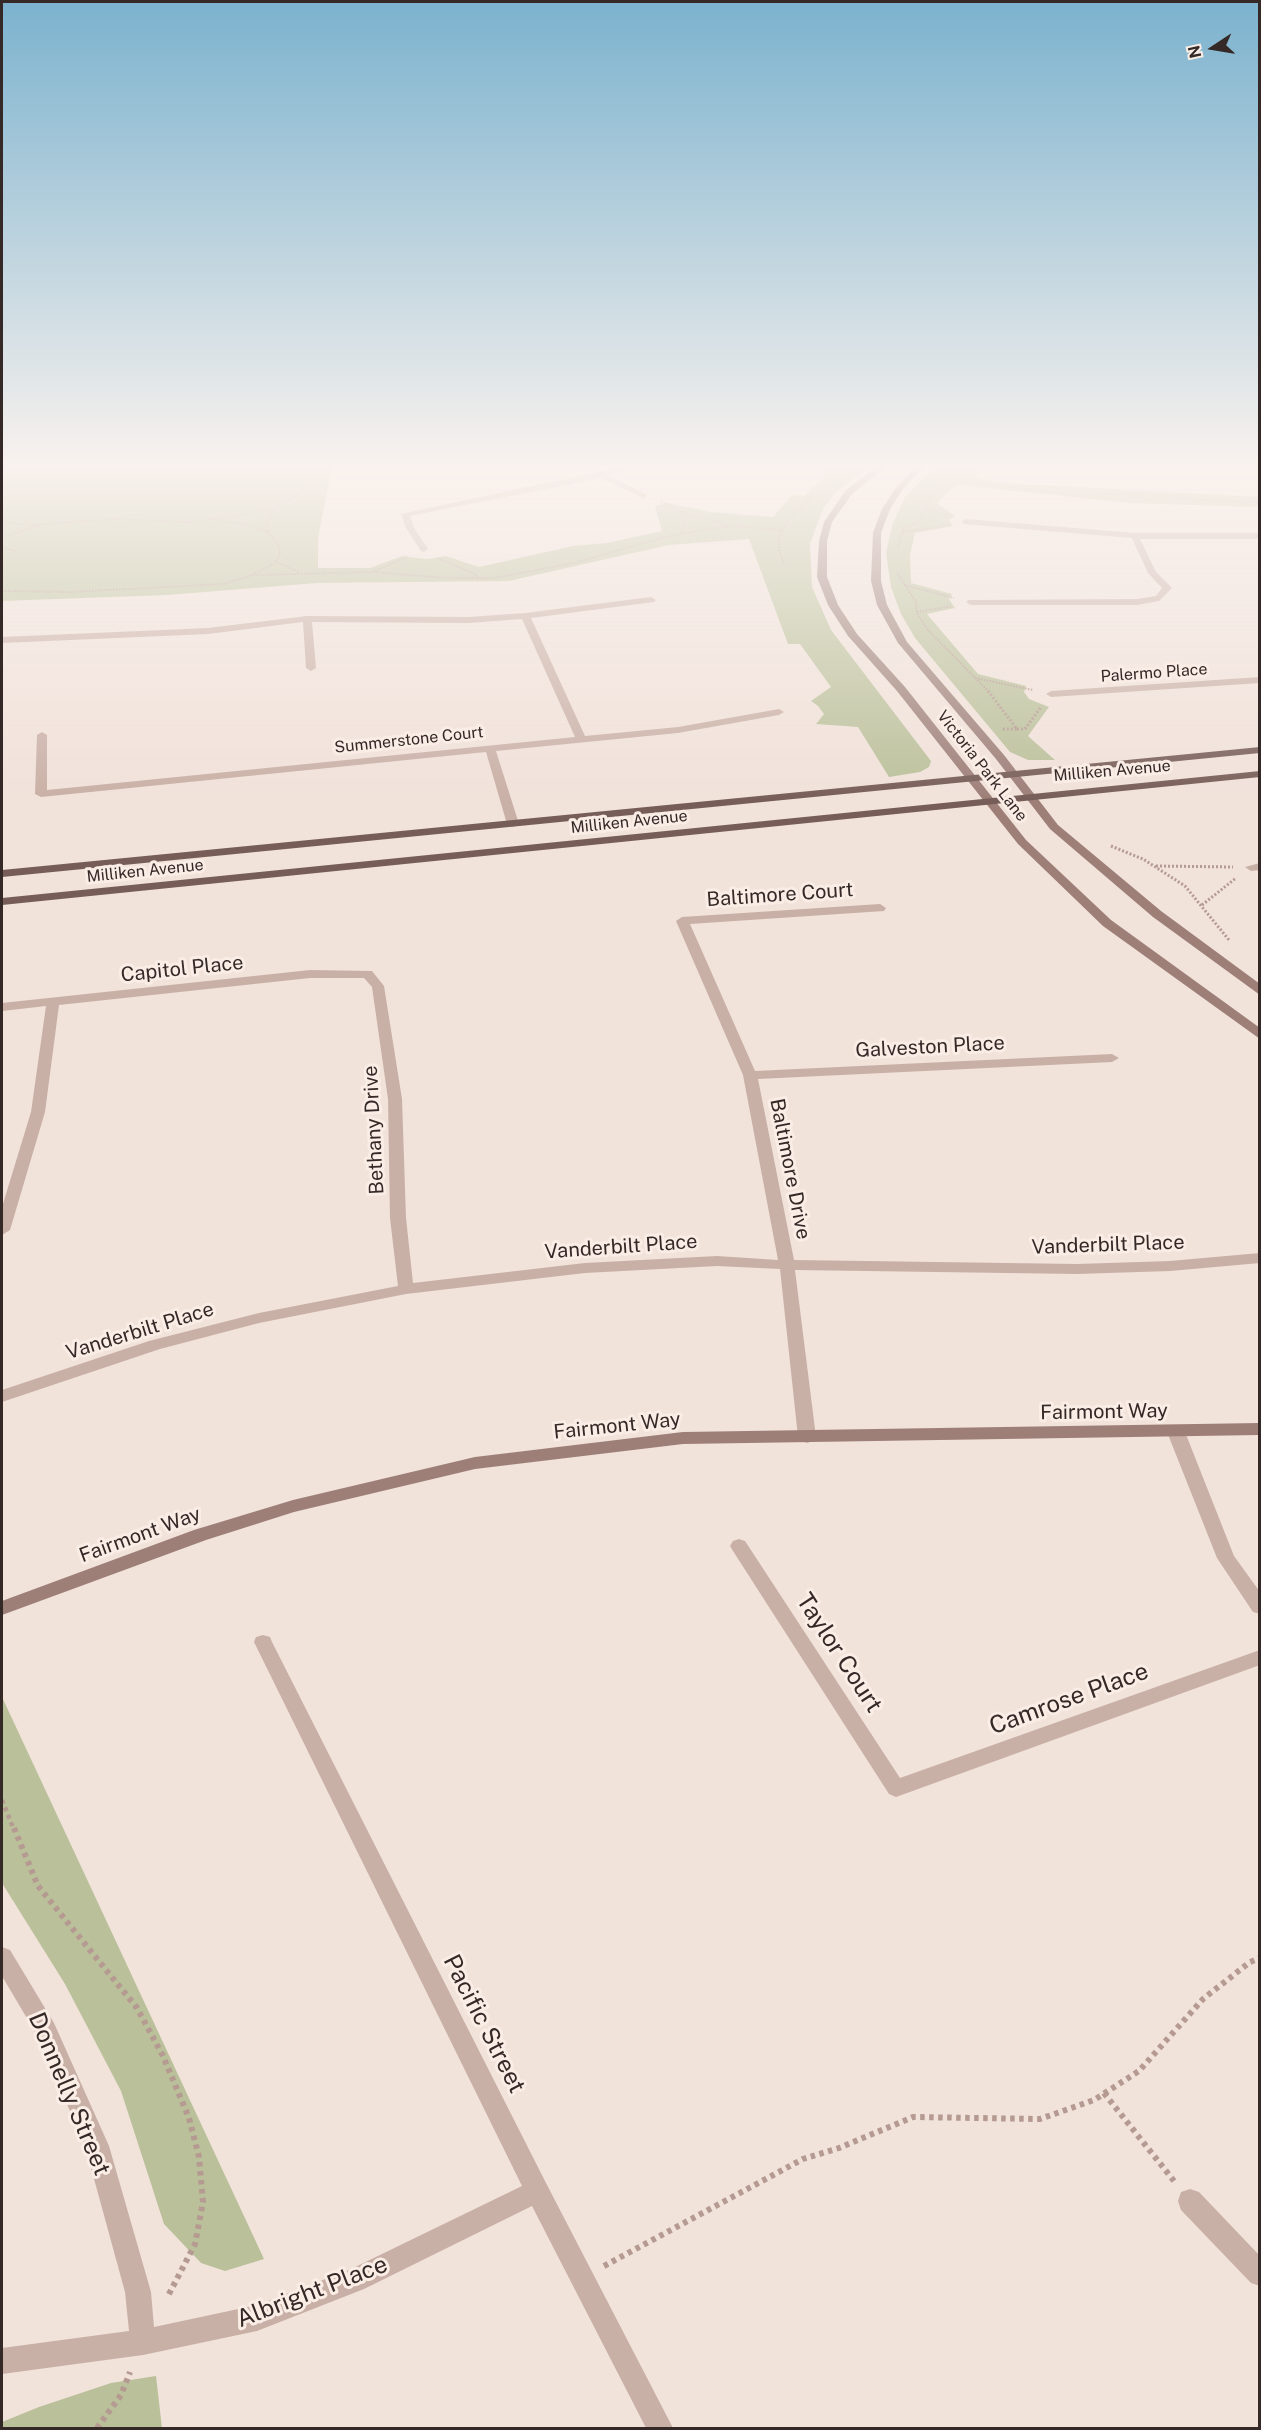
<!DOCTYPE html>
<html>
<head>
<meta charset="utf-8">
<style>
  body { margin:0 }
  #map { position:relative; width:1261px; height:2430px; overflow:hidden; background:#f1e2da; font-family:"Public Sans",sans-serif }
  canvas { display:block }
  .frame { position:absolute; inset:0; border:3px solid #352927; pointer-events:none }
  .north { position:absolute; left:1183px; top:18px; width:60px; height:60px; -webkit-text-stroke:4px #f9ede6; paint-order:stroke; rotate:258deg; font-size:16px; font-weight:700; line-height:24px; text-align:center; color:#352927 }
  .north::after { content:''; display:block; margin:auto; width:21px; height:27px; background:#352927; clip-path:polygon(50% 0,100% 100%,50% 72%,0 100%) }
</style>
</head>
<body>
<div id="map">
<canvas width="1261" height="2430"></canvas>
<div class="frame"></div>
<div class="north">N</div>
</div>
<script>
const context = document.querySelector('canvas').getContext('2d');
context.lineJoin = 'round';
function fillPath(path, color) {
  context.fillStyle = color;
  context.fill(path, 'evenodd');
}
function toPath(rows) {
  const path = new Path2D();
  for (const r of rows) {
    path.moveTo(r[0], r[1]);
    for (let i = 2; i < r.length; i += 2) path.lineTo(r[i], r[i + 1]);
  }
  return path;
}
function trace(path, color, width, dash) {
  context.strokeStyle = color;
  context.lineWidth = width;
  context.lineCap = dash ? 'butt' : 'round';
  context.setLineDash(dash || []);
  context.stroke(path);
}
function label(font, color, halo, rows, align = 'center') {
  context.font = font + ' "Public Sans",sans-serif';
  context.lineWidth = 6;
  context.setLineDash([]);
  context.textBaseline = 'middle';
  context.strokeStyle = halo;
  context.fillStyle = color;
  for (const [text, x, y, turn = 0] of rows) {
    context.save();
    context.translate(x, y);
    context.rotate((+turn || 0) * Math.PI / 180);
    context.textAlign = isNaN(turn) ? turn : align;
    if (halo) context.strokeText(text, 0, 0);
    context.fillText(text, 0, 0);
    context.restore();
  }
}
fillPath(toPath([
  [2,462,333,462,318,538,318,568,370,568,402,556,427,559,446,556,479,567,573,546,607,543,662,531,655,506,667,503,712,512,773,517,792,495,804,496,827,475,811,467,821,462,875,462,834,494,823,509,810,544,812,587,831,630,931,761,929,767,920,772,889,777,858,727,816,724,824,714,818,706,811,701,831,687,800,644,788,644,749,539,669,545,509,581,318,583,167,595,2,601],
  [940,462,985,462,985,468,973,477,1002,483,1259,497,1259,507,1132,503,956,485,937,503,955,516,949,520,953,526,915,533,910,555,911,583,952,594,949,599,955,608,927,614,978,674,1026,686,1024,692,1029,699,1049,707,1028,736,1055,760,1028,760,1010,752,915,638,901,614,891,587,886,553,892,525,905,497],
  [2,1697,264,2259,225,2271,201,2263,164,2224,121,2091,65,1984,2,1883],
  [156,2376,162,2428,2,2428,2,2422,39,2407,111,2383]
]), '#bac09a');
trace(toPath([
  [326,467,347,462],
  [949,479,1069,494,1144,494,1199,500,1260,502],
  [661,502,680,511,686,524,681,533],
  [924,508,949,516],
  [681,512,728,525],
  [220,521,243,524,268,532,267,521,274,508],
  [2,522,30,525,112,519,188,522,238,516,275,508,288,501,316,480,328,462],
  [903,532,950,525],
  [2,537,38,526],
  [2,547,15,551],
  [898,548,903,529,918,522,931,495,960,468,956,462],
  [437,558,475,574,478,578],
  [275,561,298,572],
  [784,562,780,555,779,539,787,522,832,474,852,462],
  [375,571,407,557],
  [898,574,916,602,917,613,928,630,990,693],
  [253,575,375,572,445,578,494,578,574,563,661,538,706,529,734,526,782,530],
  [904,585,954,598],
  [2,591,69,592,223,584,247,577,274,564,280,554,279,546,268,532],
  [917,612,952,606],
  [975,678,1033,690]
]), '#b59a91', 2, [1.5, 1.5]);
trace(toPath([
  [988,691,1017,729,1001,729],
  [1017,729,1025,729,1041,707],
  [1111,846,1143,859,1185,886,1229,940],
  [1156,866,1233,867],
  [1202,905,1236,878]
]), '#b59a91', 3, [2, 2]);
trace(toPath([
  [2,1800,14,1830]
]), '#b59a91', 4.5, [4, 4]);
trace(toPath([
  [14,1828,38,1886,137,2008,163,2056,189,2118,199,2157,203,2202,195,2244,168,2296],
  [1104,2093,1174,2181],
  [604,2266,803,2159,839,2148,913,2117,1040,2119,1094,2100,1139,2071,1203,1999,1250,1962,1260,1958],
  [97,2428,121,2395,130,2372]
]), '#b59a91', 6, [4.5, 4.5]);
fillPath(toPath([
  [644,462,656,462,609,476,646,494,647,496,643,498,601,478,410,516,414,528,428,549,424,552,421,551,406,528,401,514,644,462],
  [1154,462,1260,466,1260,470,1158,464,1154,462],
  [966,519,1135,533,1260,533,1260,539,1140,539,1156,572,1172,588,1159,601,1137,605,971,605,966,602,968,600,1137,599,1156,596,1162,588,1148,573,1132,538,963,524,963,520,966,519],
  [651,597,656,600,654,602,531,618,585,736,678,727,779,709,784,712,779,715,678,733,496,751,519,824,513,827,507,824,486,752,41,797,35,794,37,735,42,732,47,735,47,790,575,737,522,619,469,623,312,622,316,668,311,671,306,668,303,622,208,634,2,643,2,637,208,628,307,616,469,617,525,613,651,597],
  [1260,677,1260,683,1051,697,1046,694,1051,691,1260,677],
  [1260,863,1260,870,1251,871,1245,867,1260,863],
  [880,904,886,908,884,911,690,924,755,1071,1112,1054,1119,1058,1112,1062,758,1079,794,1260,1077,1264,1170,1261,1260,1253,1260,1263,1170,1271,1077,1274,795,1270,816,1437,813,1441,807,1443,801,1441,798,1437,780,1269,717,1266,585,1273,406,1294,259,1323,160,1349,2,1402,2,1390,149,1341,259,1313,398,1286,390,1218,388,1099,372,987,364,978,310,978,59,1005,45,1112,10,1230,2,1235,2,1207,31,1112,46,1006,2,1011,2,1003,310,970,372,971,384,986,402,1099,406,1218,413,1283,585,1263,717,1256,778,1260,743,1075,676,921,682,917,880,904],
  [1176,1426,1182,1428,1185,1432,1234,1556,1260,1592,1260,1614,1253,1612,1217,1558,1167,1432,1170,1428,1176,1426],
  [739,1539,745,1541,900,1778,1260,1650,1260,1665,896,1797,889,1794,733,1551,730,1546,733,1541,739,1539],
  [263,1635,270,1637,272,1642,546,2183,673,2428,646,2428,532,2206,364,2289,257,2331,143,2355,2,2374,2,2348,129,2331,125,2292,85,2146,38,2037,2,1976,2,1947,10,1950,54,2023,109,2146,151,2292,154,2327,257,2305,349,2270,522,2186,254,1642,256,1637,263,1635],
  [1190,2189,1199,2192,1260,2256,1260,2286,1251,2283,1181,2210,1178,2201,1181,2192,1190,2189]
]), '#c9b0a6');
fillPath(toPath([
  [883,462,892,462,852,494,832,522,827,541,827,577,838,605,857,634,905,687,1026,840,1111,920,1260,1028,1260,1039,1103,926,1018,844,897,691,848,636,828,605,817,577,819,541,824,522,846,490,883,462],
  [920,462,928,462,902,490,890,509,881,533,881,581,887,605,907,642,1004,755,1058,825,1161,911,1260,984,1260,995,1153,917,1050,829,996,759,898,643,877,605,871,581,873,533,882,509,895,489,920,462],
  [1260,1423,1260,1435,683,1444,475,1469,294,1512,206,1540,2,1615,2,1601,194,1530,293,1500,475,1457,683,1432,1260,1423]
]), '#9d7f78');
fillPath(toPath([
  [1260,747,1260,753,2,877,2,870,1260,747],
  [1260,771,1260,777,2,905,2,898,1260,771]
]), '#775d58');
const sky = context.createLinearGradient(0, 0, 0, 802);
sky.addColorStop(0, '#7bb2ce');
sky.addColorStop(0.58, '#f9f2ee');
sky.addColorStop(1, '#f9f2ee00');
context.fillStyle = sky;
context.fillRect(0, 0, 1261, 802);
label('16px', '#352927', '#f9ede6', [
  ["Palermo Place",1154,673,-4],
  ["Summerstone Court",409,740,-6],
  ["Victoria Park Lane",982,766,52],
  ["Milliken Avenue",1112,771,-5],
  ["Milliken Avenue",629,822,-6],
  ["Milliken Avenue",145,871,-6]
]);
label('20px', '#352927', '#f9ede6', [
  ["Baltimore Court",780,895,-4],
  ["Capitol Place",182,969,-6],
  ["Galveston Place",930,1047,-3],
  ["Bethany Drive",374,1130,-93],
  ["Baltimore Drive",790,1169,79],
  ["Vanderbilt Place",1108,1245,-2],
  ["Vanderbilt Place",621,1247,-4],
  ["Vanderbilt Place",140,1331,-17],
  ["Fairmont Way",1104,1412,-1],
  ["Fairmont Way",617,1426,-6],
  ["Fairmont Way",140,1535,-20]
]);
label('24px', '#352927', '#f9ede6', [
  ["Taylor Court",839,1653,57],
  ["Camrose Place",1069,1699,-20],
  ["Pacific Street",484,2024,63],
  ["Donnelly Street",69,2094,67],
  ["Albright Place",312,2292,-21]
]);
</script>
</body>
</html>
